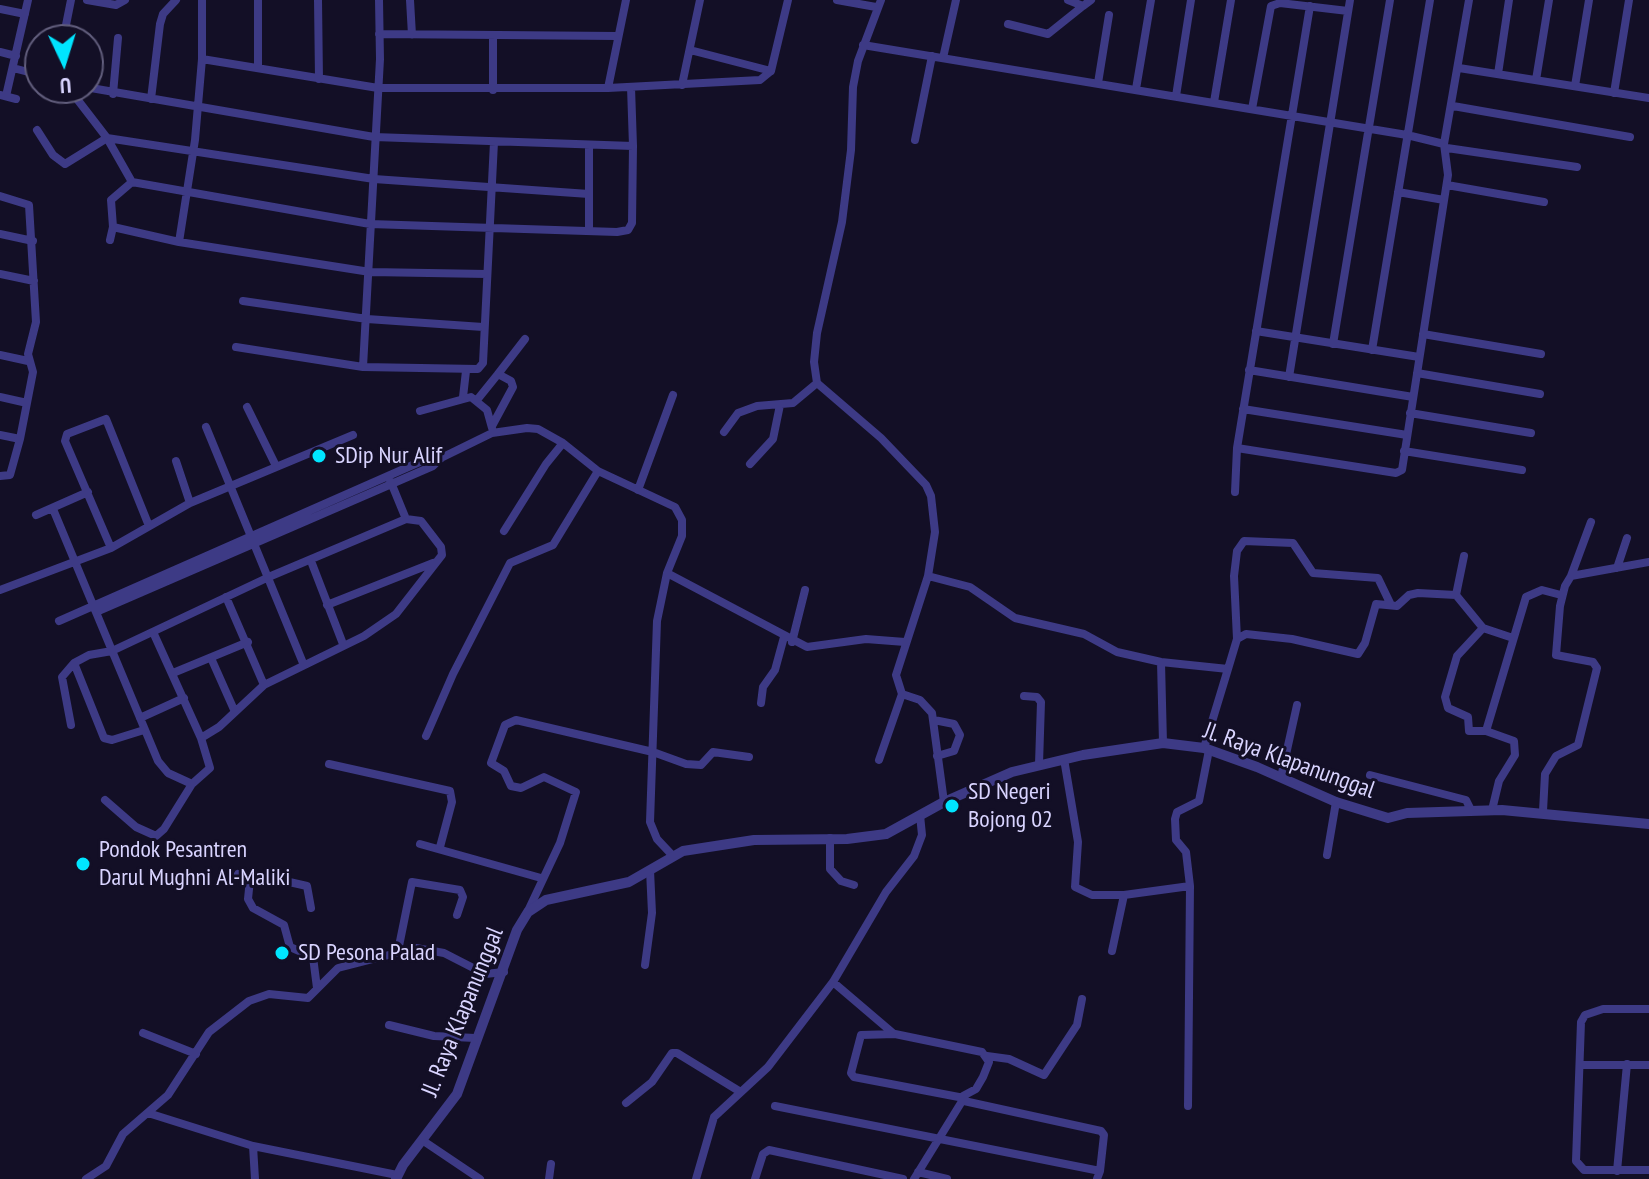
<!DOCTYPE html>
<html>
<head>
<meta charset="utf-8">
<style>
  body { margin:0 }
  #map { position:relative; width:1649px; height:1179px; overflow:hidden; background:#130f26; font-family:"PT Sans Narrow",sans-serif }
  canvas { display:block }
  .north { position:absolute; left:24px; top:24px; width:80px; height:80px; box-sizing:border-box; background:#130f26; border:2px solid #625e7d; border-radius:50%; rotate:176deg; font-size:22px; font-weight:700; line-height:32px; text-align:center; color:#d9d4ff }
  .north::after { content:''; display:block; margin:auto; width:28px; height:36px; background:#00e5ff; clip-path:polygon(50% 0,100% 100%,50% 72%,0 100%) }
</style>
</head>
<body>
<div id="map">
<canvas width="1649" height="1179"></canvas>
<div class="north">U</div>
</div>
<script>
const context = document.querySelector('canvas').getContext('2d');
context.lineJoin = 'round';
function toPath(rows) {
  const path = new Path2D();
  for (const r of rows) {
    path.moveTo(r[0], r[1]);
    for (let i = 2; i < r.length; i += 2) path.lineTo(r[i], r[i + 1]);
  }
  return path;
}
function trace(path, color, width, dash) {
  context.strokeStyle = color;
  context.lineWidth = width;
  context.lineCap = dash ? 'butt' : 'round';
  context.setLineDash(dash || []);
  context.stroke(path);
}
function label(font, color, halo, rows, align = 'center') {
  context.font = font + ' "PT Sans Narrow",sans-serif';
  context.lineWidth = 6;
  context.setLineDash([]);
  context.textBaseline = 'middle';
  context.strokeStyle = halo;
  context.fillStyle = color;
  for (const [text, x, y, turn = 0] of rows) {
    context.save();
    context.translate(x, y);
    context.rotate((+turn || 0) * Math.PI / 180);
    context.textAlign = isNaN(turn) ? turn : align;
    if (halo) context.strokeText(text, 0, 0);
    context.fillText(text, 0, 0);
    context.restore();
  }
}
trace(toPath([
  [87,0,116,5,125,0],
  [258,0,258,68],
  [318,0,319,79],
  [410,0,412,35],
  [837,0,876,7],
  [881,0,858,61,853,87,851,150,842,222,817,333,814,362,817,383,881,438,926,485,931,496,935,532,928,576,896,675,902,694,920,700,932,713,944,802],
  [1068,0,1083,6,1091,0],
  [0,9,25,14],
  [1008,24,1048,34,1083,6],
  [379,34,617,36],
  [63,40,71,0],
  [863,45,1407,135,1444,144,1448,175,1402,470,1396,473,1237,448],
  [690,50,771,71],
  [0,52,16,56],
  [943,58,956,0],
  [202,59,378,88,608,88,760,80,771,71,788,0],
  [13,68,40,75],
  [1459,68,1649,98],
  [1498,74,1509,0],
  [1536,80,1549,0],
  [1098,83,1109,15],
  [682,85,700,0],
  [1575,86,1589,0],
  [631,87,633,146],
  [608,88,626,0],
  [1136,89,1151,0],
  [493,90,493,35],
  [1614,93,1629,0],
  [113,94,118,38],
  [0,95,16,99],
  [6,96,28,0],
  [1176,96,1191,0],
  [151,99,160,24,163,14,176,0],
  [1214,102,1231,0],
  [1453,106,1630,137],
  [1252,109,1271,6,1280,3,1348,11],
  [37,130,53,155,65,164,107,138,374,179,589,194],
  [915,140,932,56],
  [1444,144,1469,0],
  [589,147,589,231],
  [1447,148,1577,167],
  [1447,185,1544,202],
  [1398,192,1444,200],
  [0,196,29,205,36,322,28,354,33,372,20,439,10,475,0,476],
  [113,227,179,242,370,272,487,274],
  [0,234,33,241],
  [110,240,113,227,111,200,132,182,370,224,617,232,628,230,632,223,633,146,374,137,91,88,81,90,77,99,107,138,132,182],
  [179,242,195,140,202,59,202,0],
  [0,274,34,281],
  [243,301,367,319,483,327],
  [1256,331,1419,357],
  [1423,334,1541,354],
  [1333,344,1390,0],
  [236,347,363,367,478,369,483,363,494,142],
  [1372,350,1430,0],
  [0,355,28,361],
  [363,367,380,59,379,0],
  [1249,370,1413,397],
  [1417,373,1540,394],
  [1289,377,1350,0],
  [0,397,27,403],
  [463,397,466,371],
  [477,400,498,374],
  [247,407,276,466],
  [1243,409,1407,435],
  [420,411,471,397,487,410,492,428],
  [1410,413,1531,433],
  [492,426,513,387,511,381,498,374,525,339],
  [206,427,303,663],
  [724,432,738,413,757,406,793,403,817,383],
  [0,435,20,439],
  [1404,451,1522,470],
  [176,461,190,503],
  [750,464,773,439,780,405],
  [390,480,406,519],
  [638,490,673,395],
  [1235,492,1237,448,1310,6],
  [53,509,158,761,168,773,192,784],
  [36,515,88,492],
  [504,531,546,464,563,443],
  [111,548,65,441,67,434,106,419,149,526],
  [311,561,343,644],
  [1617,568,1627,538],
  [667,573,657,621,650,822,657,839,672,855],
  [928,576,970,587,1015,618,1084,634,1117,652,1161,662,1228,669,1204,748],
  [1571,576,1591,522],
  [0,590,111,548,190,503,353,435],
  [1456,595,1483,628,1513,638],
  [226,597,264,685],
  [327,605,433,563],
  [96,612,433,466,441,458,492,433,527,428,538,429,563,443,598,471,675,507,682,520,682,536,667,573,807,647,866,639,905,642],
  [59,621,431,457,441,458],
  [1483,628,1457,656,1445,697,1448,708,1468,717,1469,731,1486,731,1514,741,1515,755,1499,781,1492,810],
  [1237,639,1234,576,1237,551,1244,541,1293,543,1313,573,1378,578,1391,605],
  [792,642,805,590],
  [211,658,235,712],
  [1161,662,1163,743],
  [1228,669,1237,639,1246,634,1292,639,1358,654,1365,643,1376,604,1397,606,1409,595,1418,593,1456,595,1464,556],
  [173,673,248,642],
  [1024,696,1037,697,1041,702,1039,764],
  [761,703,763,687,775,670,784,637],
  [140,718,184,698],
  [934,720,954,724,960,735,954,751,937,756],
  [71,725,62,677,74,663],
  [144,730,112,740,104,738,74,663,89,655,112,651,271,576,406,519,421,521,441,547,442,555,396,614,364,636,264,685,219,727,201,738],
  [1486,731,1526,597,1542,590,1561,595],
  [426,736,453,674,510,563,553,545,598,471],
  [1064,759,1078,842,1075,887,1092,895,1124,895,1190,886],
  [879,760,902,694],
  [329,764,450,791,452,802,440,847],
  [1370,775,1466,800,1470,808,1465,811],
  [1281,777,1297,705],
  [105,800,136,827,156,836,164,829,192,784,210,768,201,738,153,632],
  [1543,811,1545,774,1556,756,1578,745,1597,668,1593,662,1556,655,1560,606,1565,586,1571,576,1649,562],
  [830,838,830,869,841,881,854,885],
  [420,844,541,878],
  [1327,855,1336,802],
  [238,874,250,879,248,899,253,908,284,925,290,947,313,957,317,988],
  [250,879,276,879,307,886,311,908],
  [528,911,560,843,576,792,544,777,521,788,511,786,504,771,491,763,505,725,516,720,653,752,686,764,701,765,713,752,749,757],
  [398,951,412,882,460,890,463,897,457,915],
  [1112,951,1124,895],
  [645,965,652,913,650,870],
  [833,982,894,1034],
  [1649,1009,1603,1009,1585,1015,1581,1022,1576,1161,1584,1170,1649,1170],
  [389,1025,434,1036,475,1038],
  [143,1033,196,1054],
  [987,1056,1009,1059,1044,1075,1077,1025,1082,999],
  [1580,1065,1649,1065],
  [964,1101,1101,1131,1104,1135,1100,1171],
  [626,1103,652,1082,672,1053,677,1053,739,1091],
  [775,1106,1100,1171,1097,1179],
  [1188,1106,1190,886,1186,852,1176,840,1175,819,1177,812,1199,801,1209,750],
  [148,1113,253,1146,255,1179],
  [422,1140,480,1179],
  [253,1146,397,1175],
  [1617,1171,1627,1064],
  [918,1172,947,1179],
  [86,1179,106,1166,123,1134,168,1095,209,1032,249,1001,269,994,308,998,338,968,416,948,444,953,485,974,504,972],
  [549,1179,551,1164],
  [696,1179,714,1117,768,1067,833,982,886,892,914,856,922,835,920,815],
  [755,1179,763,1154,769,1150,903,1179],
  [914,1179,964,1098,854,1077,851,1073,861,1035,895,1034,982,1052,989,1062,983,1077,976,1089,963,1096]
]), '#3d3a85', 8);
trace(toPath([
  [396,1179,403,1165,457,1094,517,930,528,912,546,900,629,882,683,851,754,840,847,839,886,834,944,802,1012,772,1083,755,1163,743,1204,748,1257,767,1336,802,1388,818,1407,813,1502,810,1649,824]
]), '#3d3a85', 10);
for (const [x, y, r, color] of [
  [319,456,8,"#00e5ff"],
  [952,806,8,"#00e5ff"],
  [83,864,8,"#00e5ff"],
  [282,953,8,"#00e5ff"]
]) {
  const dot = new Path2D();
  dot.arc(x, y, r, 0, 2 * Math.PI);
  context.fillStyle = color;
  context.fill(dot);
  trace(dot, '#130f26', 3);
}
label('24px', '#d9d4ff', '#130f26', [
  ["SDip Nur Alif",335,456],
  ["SD Negeri",968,792],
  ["Bojong 02",968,820],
  ["Pondok Pesantren",99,850],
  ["Darul Mughni Al-Maliki",99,878],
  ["SD Pesona Palad",298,953]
], 'left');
label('24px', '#d9d4ff', '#130f26', [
  ["Jl. Raya Klapanunggal",1289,761,20],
  ["Jl. Raya Klapanunggal",463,1012,-68]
]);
</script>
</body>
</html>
